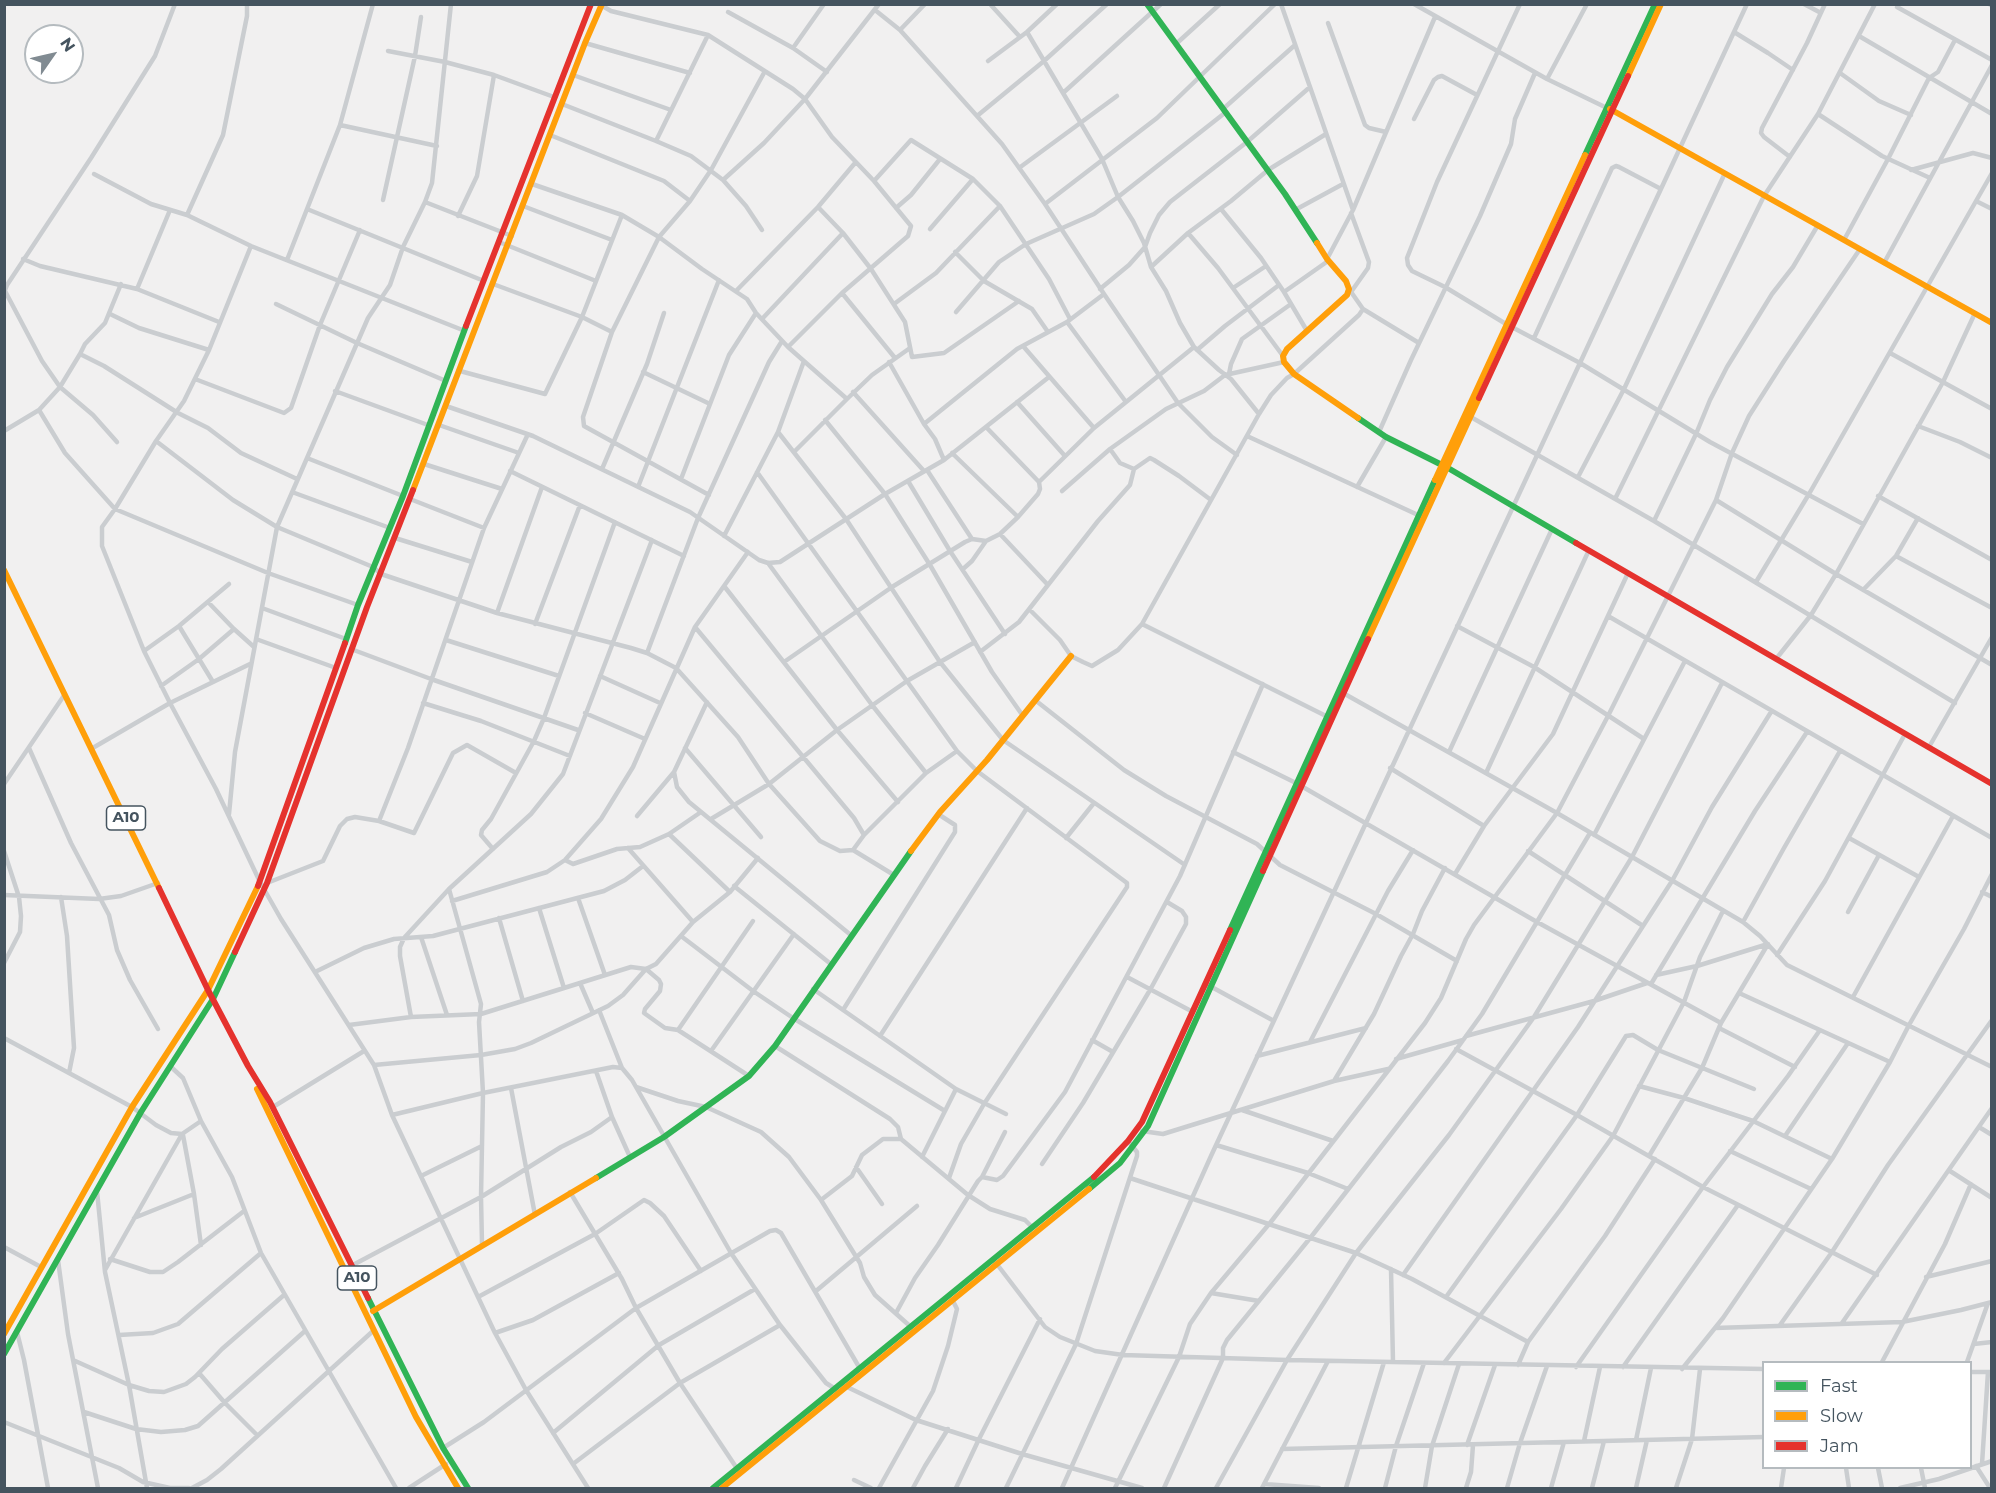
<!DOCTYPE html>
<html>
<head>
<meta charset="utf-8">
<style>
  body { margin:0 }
  #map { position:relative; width:1996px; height:1493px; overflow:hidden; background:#f1f0f0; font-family:Montserrat,sans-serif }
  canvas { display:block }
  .frame { position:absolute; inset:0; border:6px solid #45545f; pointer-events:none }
  .legend { position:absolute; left:1762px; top:1361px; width:210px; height:108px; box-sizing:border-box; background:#fff; border:2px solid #b5bbbf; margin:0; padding:8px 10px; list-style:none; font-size:18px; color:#45545f }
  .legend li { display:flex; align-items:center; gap:12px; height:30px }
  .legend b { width:30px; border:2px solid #b5bbbf }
  .north { position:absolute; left:24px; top:24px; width:60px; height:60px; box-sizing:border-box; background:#fff; border:2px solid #b5bbbf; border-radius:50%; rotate:56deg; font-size:16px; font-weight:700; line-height:24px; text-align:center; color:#45545f }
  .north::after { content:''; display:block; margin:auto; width:21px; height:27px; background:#818b92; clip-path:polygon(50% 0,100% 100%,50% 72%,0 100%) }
</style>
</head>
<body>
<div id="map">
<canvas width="1996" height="1493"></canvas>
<div class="frame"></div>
<ul class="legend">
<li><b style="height:8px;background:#30b455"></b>Fast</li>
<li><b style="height:8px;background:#ff9f0a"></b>Slow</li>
<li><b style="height:8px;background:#e5322d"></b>Jam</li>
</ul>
<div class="north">N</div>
</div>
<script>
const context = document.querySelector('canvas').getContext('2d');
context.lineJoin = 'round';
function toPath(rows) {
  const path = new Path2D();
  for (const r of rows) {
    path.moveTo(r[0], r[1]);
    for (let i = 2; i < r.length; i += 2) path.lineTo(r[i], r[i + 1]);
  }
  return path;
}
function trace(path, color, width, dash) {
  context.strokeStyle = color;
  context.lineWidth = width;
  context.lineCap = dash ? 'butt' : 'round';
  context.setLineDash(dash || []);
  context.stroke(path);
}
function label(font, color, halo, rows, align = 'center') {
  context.font = font + ' Montserrat,sans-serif';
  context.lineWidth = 4.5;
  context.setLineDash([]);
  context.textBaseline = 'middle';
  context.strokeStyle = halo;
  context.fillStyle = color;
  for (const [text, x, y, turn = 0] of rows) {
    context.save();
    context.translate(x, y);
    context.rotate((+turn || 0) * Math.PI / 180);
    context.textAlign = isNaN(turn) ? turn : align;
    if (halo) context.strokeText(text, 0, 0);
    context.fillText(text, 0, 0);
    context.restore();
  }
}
trace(toPath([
  [599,4,611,11,708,35,793,89,805,99,832,137,874,181,911,226,908,236,842,293,788,347],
  [990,4,1020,37],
  [1281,4,1353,210],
  [1414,4,1547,79,1607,108],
  [1520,4,1437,182,1407,258,1408,265,1412,271,1445,287,1506,324,1580,363,1710,442,1863,524],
  [1804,4,1821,13],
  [1989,4,1992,6],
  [1897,7,1992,60],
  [875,10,900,30,1002,144,1045,204,1104,294,1178,403,1212,437,1237,455],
  [728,12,793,48,827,72],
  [1328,23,1365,125,1369,128,1386,132],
  [900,30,925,4],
  [1027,32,1102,159,1118,197,1133,221,1144,243,1151,267,1166,291,1180,323,1194,347,1219,370,1231,379,1259,414],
  [1734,32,1768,53,1793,70],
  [1859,36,1992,114],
  [585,43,690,73],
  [1176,44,1220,4],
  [793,48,824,4],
  [388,51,445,62,494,75,554,97],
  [988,61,1027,32,1057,4],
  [1840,73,1879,101,1911,115],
  [573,75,671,110],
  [1547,79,1587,4],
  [1063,93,1161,4],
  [562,104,656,141,691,156,723,180,746,206,762,230],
  [1223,109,1295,45],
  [1818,114,1882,156,1930,178],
  [977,116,1044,61,1107,4],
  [1414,119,1434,80,1438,77,1442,76,1477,95],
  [340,125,437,146],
  [550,135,664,181,690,201],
  [656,141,708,35],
  [1790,157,1764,137,1761,133,1762,128,1807,43,1825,4],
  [1019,168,1117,96],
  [1911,170,1973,153,1992,158],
  [94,174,151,204,187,215,251,246,465,331],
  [723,180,764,143,805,99,879,4],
  [874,181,911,140,973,179,1000,206,1049,279,1070,319],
  [532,184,622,215,659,237,702,269,747,299,756,313,788,347,847,399,794,452],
  [383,200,415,56,421,17],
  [1976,201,1992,209],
  [425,202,512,236],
  [1045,204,1157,118,1275,4],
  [523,206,612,240],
  [818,207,843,233,871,269,905,322,912,357,944,353,1019,301],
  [896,208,911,195,940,159],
  [307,209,484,281],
  [1221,209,1261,258,1284,292,1307,331],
  [1295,210,1343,184],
  [187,215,223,135,247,16,247,4],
  [458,216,477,176,494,75],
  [930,229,973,179],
  [1188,233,1218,268,1283,356],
  [1844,240,1888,159,1929,78,1938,72,1955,40],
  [499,242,596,281],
  [251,246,209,350,184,401,156,441,115,509,102,527,102,546,144,651,170,703,216,789,260,882,281,919,374,1065,392,1115,495,1333,526,1390,588,1488],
  [955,252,984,281,1032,309,1048,332],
  [23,259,40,266,137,289,219,322],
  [1327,259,1353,210,1435,17],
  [287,260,340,125,373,4],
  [1884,263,1992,65],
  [1151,267,1188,233,1231,201,1268,170,1326,134],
  [493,284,582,317,612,332],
  [1233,288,1266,266],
  [137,289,170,210],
  [1100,289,1129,265,1145,247,1150,233,1159,215,1170,202,1247,142,1310,87],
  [5,291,42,361,60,387,93,415,117,442],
  [736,291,818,207,855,163],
  [1284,292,1328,261],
  [1351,292,1368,268,1369,262,1351,213],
  [4,293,7,285,91,158,155,56,175,4],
  [842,293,895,358],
  [276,304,357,343,446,381],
  [894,304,936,273,1000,206],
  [1363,309,1419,343],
  [956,312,999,262,1026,244,1094,214,1118,197,1226,112],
  [110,314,139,328,209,350],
  [762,319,843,233],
  [1067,322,1126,402],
  [1534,338,1612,168,1616,166,1619,167,1661,189],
  [1023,346,1094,428],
  [1197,350,1225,326,1279,285],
  [1890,353,1992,409],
  [80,354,85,344,105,323,121,284],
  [889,362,924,424,935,439,944,460],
  [460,371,545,394,582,317,622,215],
  [643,372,710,404],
  [1229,374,1231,364,1242,339,1291,304],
  [195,379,284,413,291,408,320,325,360,230],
  [335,391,428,425],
  [853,392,924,471],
  [847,399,872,375,910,348],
  [1017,402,1065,456],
  [446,406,533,436,690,512,759,560,768,563,780,562,885,494,944,460,1049,377],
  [39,410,65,453,115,509,268,573,358,605],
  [1469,416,1654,521,1955,703],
  [825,420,885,494,930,565,992,672,1023,716],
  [924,424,1017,349,1067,322,1104,294],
  [439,425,519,453],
  [1918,426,1960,442,1992,458],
  [986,427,1039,482],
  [4,431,39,410,60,387,80,354,104,366,178,413,208,428,241,453,297,479],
  [778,432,846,519,940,662,1003,740,1185,865],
  [1379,432,1411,360,1480,216,1511,144,1515,119,1535,73],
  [1247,436,1418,515],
  [156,441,233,500,277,527,373,567,381,574,497,613,631,648,647,653,676,668,738,737,769,784,820,841,840,851,853,850,894,875],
  [1110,449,1120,463,1134,469,1150,458,1154,460,1179,476,1211,500],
  [952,453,1018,517],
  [307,458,403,496],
  [424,464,502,489],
  [602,469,647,364,664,313],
  [927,470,972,539],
  [510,471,684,556],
  [757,472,957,751,977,771,1127,883,1127,887,984,1104,961,1144,949,1178],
  [1578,477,1624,389,1725,173],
  [681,479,729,355,756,313],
  [908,481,950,551,1005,634],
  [638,487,719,280],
  [1357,487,1386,437],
  [1062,491,1110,449,1166,409,1204,391,1225,375,1284,362],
  [292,492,390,528],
  [709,495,584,426,583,417,612,332,659,237,690,201,711,170,765,71],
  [1878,496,1992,560],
  [410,499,484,528],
  [1615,499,1764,196,1818,114,1875,4],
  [1716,500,1836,574,1992,665],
  [1654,521,1696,434,1710,400,1727,367,1772,294,1793,267,1818,225],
  [1000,534,1048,585],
  [724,536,778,432,804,361],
  [395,538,472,562],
  [1896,556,1992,608],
  [768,563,872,705,926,773],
  [963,569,972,561,986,541,1000,534,1018,517,1038,494,1040,489,1039,482,1094,428,1194,347],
  [1756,582,1809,494,1992,173],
  [724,586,837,730,898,802],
  [1863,590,1896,556,1918,518],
  [208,602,234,629,254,647],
  [262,608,346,639],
  [1029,609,1060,640,1071,656,1083,662,1092,666,1118,650,1142,624,1259,414,1271,395,1287,378,1294,374,1359,315,1363,309,1349,289],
  [497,613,542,487],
  [1608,616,1992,838],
  [535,624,580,505],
  [1142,624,1326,716],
  [179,626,213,682],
  [1457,626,1534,667,1644,739],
  [695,627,854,818,864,835],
  [256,639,336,668],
  [446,640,559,676],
  [351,649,431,679,578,730],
  [144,651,179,626,229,584],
  [980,652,1019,622,1098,521,1130,485,1134,469],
  [647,653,698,518,769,362,782,341],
  [1776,659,1811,615,1836,574,1943,382,1975,313],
  [784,662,892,587,965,542,972,539,986,541],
  [600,676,660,703],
  [161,686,199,659,234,629],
  [1343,693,1557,813,1743,922,1760,936,1787,965,1992,1067],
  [1035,700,1124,770,1166,796,1257,844,1280,865,1376,914,1457,961],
  [707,702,674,772,677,787,689,802,852,936],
  [423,703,481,721,570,756],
  [585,713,645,739],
  [1929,747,1992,637],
  [29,748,71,843,109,915,117,950,130,980,158,1029],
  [685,748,761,837],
  [91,749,170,703,250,664],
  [1233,752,1296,783,1537,922,1721,1023],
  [1449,752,1552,529],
  [1390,768,1484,826],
  [1486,773,1589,550],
  [4,784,65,694],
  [229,814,235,752,277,527,368,318,390,285,403,247,425,202,432,183,451,4],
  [637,816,674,772],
  [711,819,769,784,837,730,907,681,975,642],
  [379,821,408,748,484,528,528,434],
  [669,834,730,892],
  [1594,835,1685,661],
  [1066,838,1094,803],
  [1849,838,1919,877],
  [628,848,693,922],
  [493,849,481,835,482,830,491,819,534,741,544,718,615,522],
  [853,850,864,835,926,773,957,751],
  [4,851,19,897,21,916,20,932,4,963],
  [1528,851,1643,926],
  [565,860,573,864,617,849,640,847,669,834,701,812],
  [1455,874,1484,826,1553,734,1628,573],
  [267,883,323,861,340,826,347,819,355,817,379,821,414,833,453,753,467,745,516,773],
  [734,886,832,965],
  [449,889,481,1004,479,1022,483,1093,481,1197,482,1244],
  [1982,892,1992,897],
  [4,895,99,899,121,896,158,883],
  [61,897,67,936,74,1048,69,1073],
  [578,898,605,975],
  [452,901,547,872,565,860,601,819,633,767,695,627,748,552],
  [539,908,564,988],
  [1848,912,1879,855],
  [499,918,523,1001],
  [1743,922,1784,848,1840,751],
  [681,936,753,991,793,1018,945,1111],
  [421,937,447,1015],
  [1777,955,1825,881,1905,734],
  [315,972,364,948,394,939,433,936,604,891,625,880,643,866],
  [1656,975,1697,966,1768,944],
  [1127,977,1193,1012],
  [580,983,593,1013],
  [1651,984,1755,811,1807,732],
  [1208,985,1274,1021],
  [813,989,956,1089,1006,1114],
  [1739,993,1890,1062],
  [1853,997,1953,816],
  [599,1010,622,1068],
  [843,1010,955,832,955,825,938,814],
  [411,1017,400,956,400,947,404,938,449,889,531,814,563,774,652,540],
  [349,1025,411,1017,481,1014,631,967,646,969,656,964,693,922,730,892,758,858],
  [1719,1028,1795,1067],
  [678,1030,753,921],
  [880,1036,1027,808],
  [1466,1036,1594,1001,1647,983],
  [4,1038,132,1107,156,1125,171,1133,182,1134,201,1121,232,1177,261,1253,396,1488],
  [1092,1040,1113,1052],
  [1310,1042,1388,891,1413,850],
  [775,1046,890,1119,898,1127,901,1139],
  [1456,1049,1577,1115,1703,1187,1877,1275],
  [711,1051,794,934],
  [1257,1056,1366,1028],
  [1396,1059,1463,1040],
  [374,1065,481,1055,515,1049,531,1043,608,1006,623,995,646,969,659,980,661,984,660,991,645,1009,644,1013,665,1028,678,1030,749,1076],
  [170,1066,183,1078,201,1121],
  [596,1071,612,1117],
  [1334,1081,1374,1014,1401,956,1413,934,1422,911,1445,868],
  [1639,1086,1684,1098,1753,1121,1832,1159],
  [636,1087,678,1101,706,1107,761,1132,789,1157,821,1200,860,1263,864,1277,875,1295,911,1327],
  [511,1088,535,1215],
  [273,1107,364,1051],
  [1242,1110,1333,1141],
  [392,1115,483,1093,613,1067,622,1068,632,1080,731,1253,780,1325,826,1383,837,1390],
  [1979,1127,1992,1135],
  [1142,1131,1163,1134,1334,1081,1388,1069],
  [183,1135,194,1194,201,1245],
  [1785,1136,1848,1043],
  [1216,1145,1308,1173,1348,1189],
  [1730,1151,1811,1189],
  [1649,1156,1702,1068,1721,1023,1768,944],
  [922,1157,956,1089],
  [1042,1164,1083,1103,1150,990,1186,924,1186,917,1182,911,1167,902],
  [856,1167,882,1204],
  [1950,1171,1992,1198],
  [421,1176,482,1146],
  [982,1177,1005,1132],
  [1130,1178,1356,1253,1412,1279,1528,1342],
  [97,1191,105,1272,129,1385,147,1488],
  [570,1192,622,1279,636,1308,680,1383,738,1470],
  [821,1200,852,1176,862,1155,883,1139,901,1139,968,1195,990,1209,1025,1220,1032,1227],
  [134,1218,194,1194],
  [4,1247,41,1267],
  [110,1259,150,1272,163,1272,178,1262,244,1211],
  [993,1259,1045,1327,1060,1337,1095,1351,1123,1355,1287,1360,1764,1369],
  [58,1260,68,1334,98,1488],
  [351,1266,481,1197,561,1147,591,1132,612,1117,630,1157],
  [1391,1269,1393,1362],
  [105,1270,182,1134],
  [1403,1275,1578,1027,1672,881,1712,807,1771,712],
  [1926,1277,1992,1261],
  [816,1291,917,1206],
  [1211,1293,1259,1301],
  [478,1297,595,1234,644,1200,650,1203,664,1216,701,1271],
  [1446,1297,1577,1115,1626,1036,1633,1035,1658,1050,1754,1089],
  [896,1313,915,1278,938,1245,978,1181,982,1177,997,1180,1003,1176,1065,1092,1180,876,1263,684],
  [1842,1323,1992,1108],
  [1780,1325,1832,1252,1888,1165,1992,1020],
  [1715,1328,1902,1322,1961,1310,1992,1302],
  [17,1332,24,1360,48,1488],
  [495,1333,533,1320,619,1273],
  [119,1335,153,1333,178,1324,261,1253],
  [1974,1344,1992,1342],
  [73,1360,129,1385,149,1391,164,1392,186,1384,195,1377,222,1349,284,1295],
  [1882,1362,1945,1244,1971,1184],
  [1967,1362,1988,1303],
  [1444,1363,1561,1209,1613,1136,1684,1002,1700,957,1723,911],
  [1518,1365,1528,1342,1605,1236,1655,1159],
  [1576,1367,1703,1187,1788,1076,1820,1030],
  [1623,1367,1738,1205],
  [1682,1369,1723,1318,1832,1159,1890,1062,1909,1025,1964,929,1992,874],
  [1970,1372,1992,1372],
  [199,1373,225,1403,257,1435],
  [845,1386,916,1420,1022,1454,1142,1488],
  [84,1412,136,1429,161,1432,185,1430,198,1426,305,1331],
  [4,1422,119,1468,143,1482,170,1488,189,1488],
  [553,1433,659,1345,755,1289],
  [1636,1440,1651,1368],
  [1584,1441,1600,1367],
  [1467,1445,1495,1365],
  [443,1448,484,1422,636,1308,770,1231,776,1230,781,1233,859,1367],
  [1282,1449,1764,1437],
  [573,1464,680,1383,780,1325],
  [1982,1464,1988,1372],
  [1976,1466,1990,1488],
  [1846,1468,1849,1488],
  [1878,1468,1882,1488],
  [1921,1468,1925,1488],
  [854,1480,871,1488],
  [1264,1484,1319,1488],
  [192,1488,207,1480,221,1469,373,1331],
  [409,1488,446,1464],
  [879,1488,933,1391,948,1346,957,1309,953,1301],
  [913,1488,925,1466,948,1429],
  [956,1488,979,1439,1040,1319],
  [1006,1488,1076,1344,1137,1156,1137,1152,1128,1141],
  [1062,1488,1211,1156,1747,4],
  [1115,1488,1179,1357,1190,1324,1211,1293,1270,1223,1425,1023,1441,998,1466,939,1474,925,1557,813,1608,716,1716,500,1732,453,1749,416,1784,361,1860,249],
  [1164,1488,1223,1358,1223,1348,1227,1340,1311,1237,1448,1061,1482,1014,1590,833],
  [1216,1488,1287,1360,1356,1253,1449,1135,1534,1017,1632,857,1722,683],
  [1262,1488,1328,1361],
  [1346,1488,1384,1362],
  [1385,1488,1396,1446,1424,1363],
  [1425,1488,1432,1446,1459,1364],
  [1466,1488,1471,1472,1473,1445],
  [1507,1488,1520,1443,1547,1366],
  [1551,1488,1564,1442],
  [1592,1488,1604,1441],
  [1636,1488,1647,1440],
  [1676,1488,1692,1439,1700,1369],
  [1781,1488,1784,1468],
  [1900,1488,1939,1479,1992,1461]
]), '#cacdd0', 4.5);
trace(toPath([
  [1147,4,1285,194,1317,243],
  [1585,155,1655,4],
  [1358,418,1386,437,1448,468,1576,543],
  [345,643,358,605,403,496,466,326],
  [1230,930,1435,480],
  [596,1178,664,1137,749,1076,775,1046,911,851],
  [1089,1189,1120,1163,1148,1126,1263,871],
  [368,1298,443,1448,468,1488],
  [4,1354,141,1112,213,999,235,952],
  [713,1488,1094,1177]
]), '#30b455', 6);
trace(toPath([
  [1628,76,1661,4],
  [1610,109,1992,323],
  [1317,243,1327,259,1346,281,1349,289,1347,295,1287,349,1283,356,1284,362,1294,374,1358,418],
  [1435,480,1585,155],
  [413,490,585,43,602,4],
  [4,570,159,888],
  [1368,639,1479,398],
  [911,851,940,812,987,760,1071,656],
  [257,1089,416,1417,458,1488],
  [373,1311,596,1178],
  [4,1334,132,1107,208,990,258,886],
  [722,1488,1089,1189]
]), '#ff9f0a', 6);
trace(toPath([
  [466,326,591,4],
  [1479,398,1628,76],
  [1576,543,1992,784],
  [1263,871,1368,639],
  [258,886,345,643],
  [159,888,208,990,248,1066,270,1102,368,1298],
  [235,952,267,883,367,607,413,490],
  [1094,1177,1128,1141,1142,1122,1230,930]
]), '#e5322d', 6);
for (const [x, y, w] of [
  [126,818,39],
  [357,1278,39]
]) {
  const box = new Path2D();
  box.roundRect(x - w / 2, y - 12, w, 24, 4.5);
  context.fillStyle = '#fff';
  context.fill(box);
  trace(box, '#45545f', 1.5);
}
label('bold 15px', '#45545f', null, [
  ["A10",126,818],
  ["A10",357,1278]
]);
</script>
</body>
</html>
